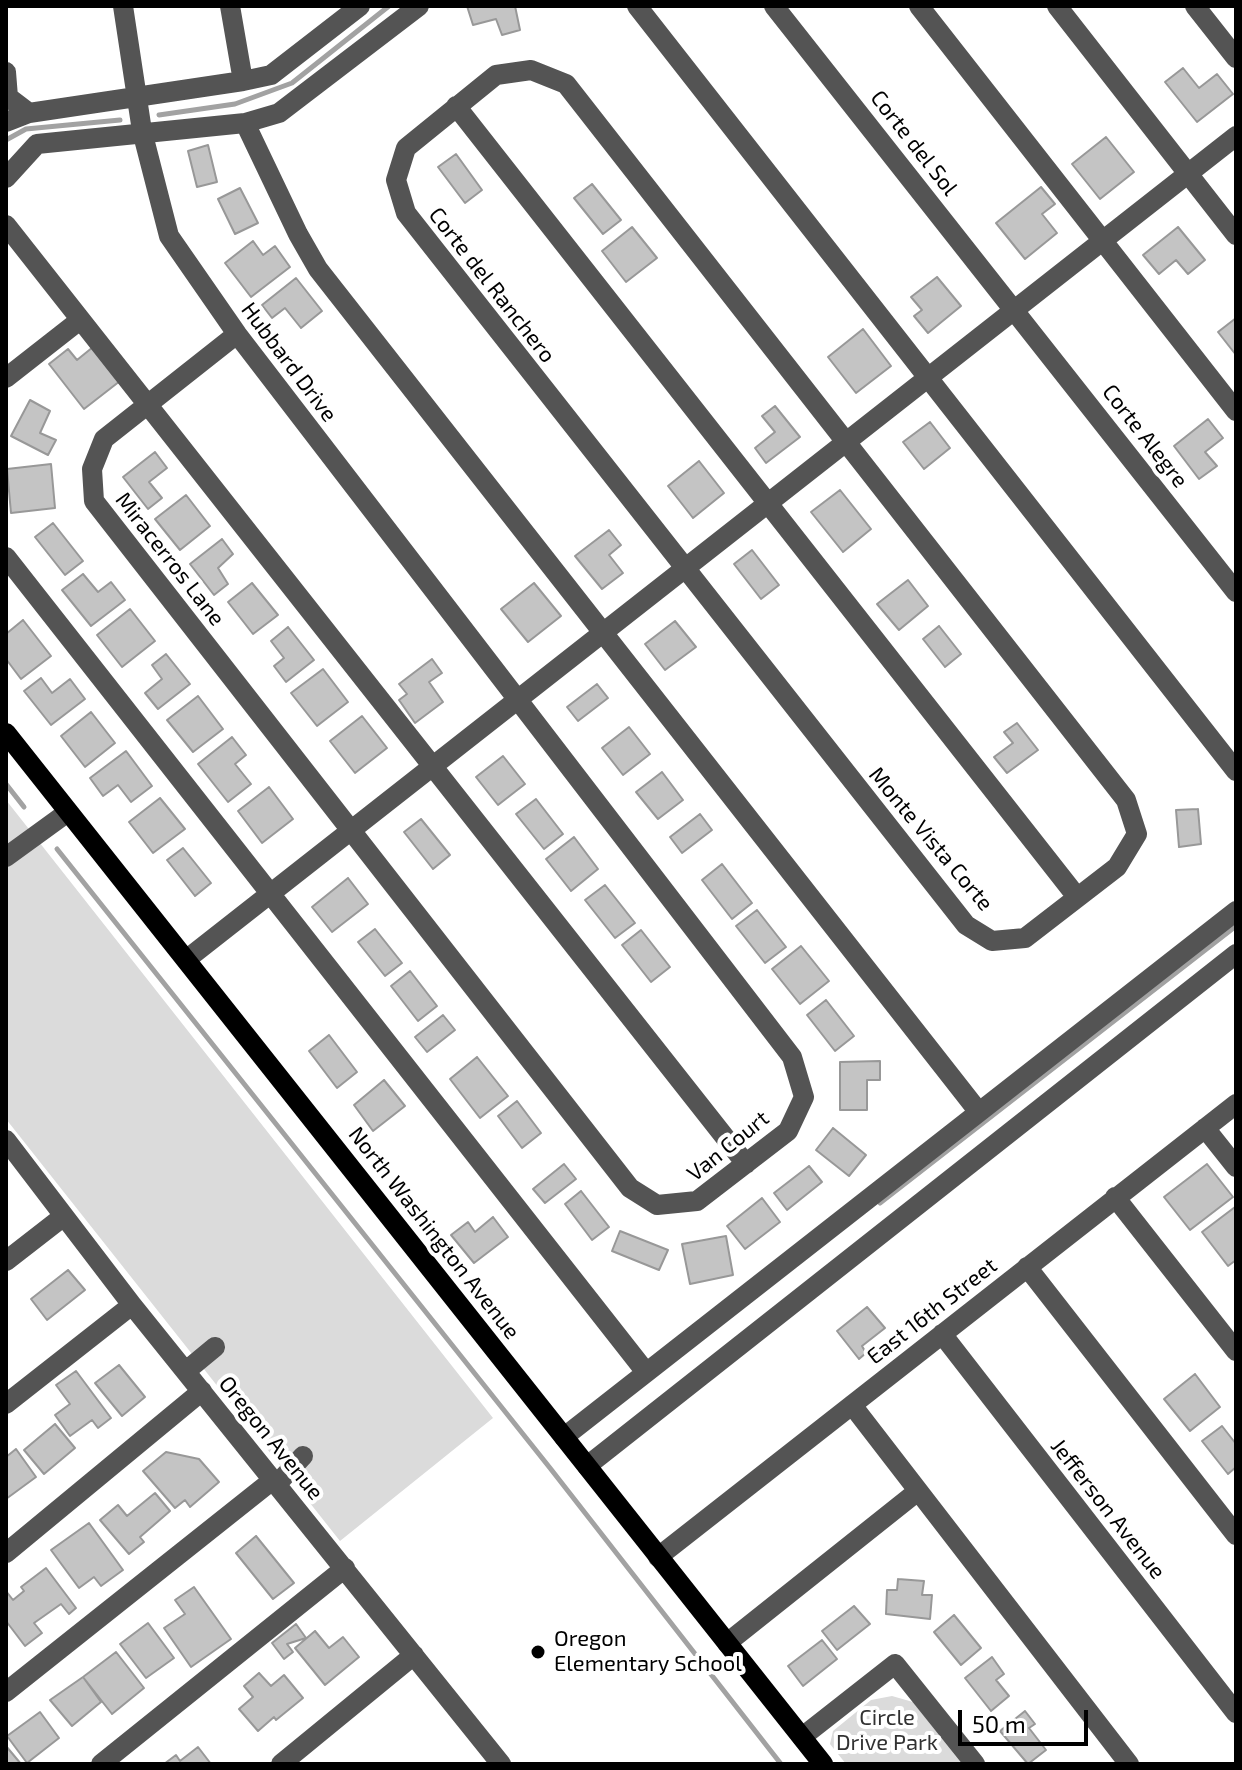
<!DOCTYPE html>
<html>
<head>
<meta charset="utf-8">
<style>
  body { margin:0 }
  #map { position:relative; width:1242px; height:1770px; overflow:hidden; background:#fff; font-family:"Exo 2",sans-serif }
  canvas { display:block }
  .frame { position:absolute; inset:0; border:8px solid #000; pointer-events:none }
  .scale { position:absolute; left:958px; top:1710px; width:130px; height:36px; box-sizing:border-box; border:4px solid #000; border-top:0; padding-left:10px; font-size:24px; line-height:28px; white-space:nowrap; color:#000; -webkit-text-stroke:6px #fff; paint-order:stroke }
</style>
</head>
<body>
<div id="map">
<canvas width="1242" height="1770"></canvas>
<div class="frame"></div>
<div class="scale">50 m</div>
</div>
<script>
const context = document.querySelector('canvas').getContext('2d');
context.lineJoin = 'round';
function fillPath(path, color) {
  context.fillStyle = color;
  context.fill(path, 'evenodd');
}
function toPath(rows) {
  const path = new Path2D();
  for (const r of rows) {
    path.moveTo(r[0], r[1]);
    for (let i = 2; i < r.length; i += 2) path.lineTo(r[i], r[i + 1]);
  }
  return path;
}
function trace(path, color, width, dash) {
  context.strokeStyle = color;
  context.lineWidth = width;
  context.lineCap = dash ? 'butt' : 'round';
  context.setLineDash(dash || []);
  context.stroke(path);
}
function label(font, color, halo, rows, align = 'center') {
  context.font = font + ' "Exo 2",sans-serif';
  context.lineWidth = 8;
  context.setLineDash([]);
  context.textBaseline = 'middle';
  context.strokeStyle = halo;
  context.fillStyle = color;
  for (const [text, x, y, turn = 0] of rows) {
    context.save();
    context.translate(x, y);
    context.rotate((+turn || 0) * Math.PI / 180);
    context.textAlign = isNaN(turn) ? turn : align;
    if (halo) context.strokeText(text, 0, 0);
    context.fillText(text, 0, 0);
    context.restore();
  }
}
fillPath(toPath([
  [6,800,493,1418,340,1541,6,1119],
  [892,1696,913,1702,962,1764,846,1764,830,1744,833,1731,871,1700]
]), '#dbdbdb');
trace(toPath([
  [159,115,235,104,292,83,389,6],
  [6,140,26,129,120,120],
  [6,784,24,807],
  [57,849,550,1468,781,1764],
  [880,1203,1236,926]
]), '#a2a2a2', 5);
const building = toPath([
  [467,6,515,6,520,30,502,35,496,19,473,25,467,6],
  [1183,68,1199,88,1217,74,1233,94,1197,122,1165,82,1183,68],
  [1106,137,1134,172,1100,199,1072,164,1106,137],
  [208,145,217,182,197,187,188,151,208,145],
  [456,154,482,190,465,203,438,167,456,154],
  [592,184,621,220,603,234,574,198,592,184],
  [1041,187,1055,204,1042,214,1057,233,1025,259,996,223,1041,187],
  [240,188,258,223,235,234,218,199,240,188],
  [632,227,657,258,626,282,602,251,632,227],
  [1178,227,1205,260,1188,274,1176,260,1159,274,1143,255,1178,227],
  [253,241,263,255,275,246,290,267,251,297,225,263,253,241],
  [937,277,961,306,928,333,914,316,922,310,911,297,937,277],
  [296,278,322,311,301,328,285,308,272,318,262,305,296,278],
  [1236,318,1236,355,1218,332,1236,318],
  [863,329,891,366,856,393,828,357,863,329],
  [93,347,120,381,84,409,49,364,68,349,77,360,93,347],
  [30,400,50,411,40,433,56,440,48,455,11,436,30,400],
  [775,406,800,437,766,463,755,448,775,432,762,416,775,406],
  [1208,419,1223,438,1205,452,1217,466,1199,479,1174,446,1208,419],
  [930,422,950,448,924,469,903,442,930,422],
  [155,452,167,468,149,482,162,498,148,509,123,477,155,452],
  [699,461,724,493,693,518,668,486,699,461],
  [51,464,55,508,11,513,7,469,51,464],
  [840,490,871,529,843,552,811,512,840,490],
  [186,495,210,526,180,550,155,519,186,495],
  [53,523,83,561,65,575,35,537,53,523],
  [609,530,621,545,609,555,623,573,602,589,575,556,609,530],
  [222,539,233,554,218,568,228,584,214,595,190,564,222,539],
  [752,550,779,585,761,599,734,564,752,550],
  [83,574,98,592,111,582,125,600,91,626,62,590,83,574],
  [908,580,928,606,899,630,877,604,908,580],
  [252,583,278,615,253,634,228,602,252,583],
  [534,583,561,616,528,642,501,609,534,583],
  [130,609,155,641,122,667,97,635,130,609],
  [23,620,51,656,21,679,6,659,6,634,23,620],
  [675,621,696,647,665,670,645,644,675,621],
  [939,626,961,654,945,667,923,639,939,626],
  [288,627,314,660,286,682,274,666,284,658,271,641,288,627],
  [166,654,190,684,158,709,145,693,162,679,152,665,166,654],
  [432,659,442,673,429,682,443,702,415,723,399,700,407,694,399,684,432,659],
  [323,669,348,702,317,726,291,693,323,669],
  [41,678,52,693,70,679,85,699,51,725,24,691,41,678],
  [597,684,608,698,578,721,567,707,597,684],
  [198,696,223,729,193,752,167,720,198,696],
  [91,712,115,743,85,767,61,736,91,712],
  [362,716,387,748,355,773,330,741,362,716],
  [1017,723,1038,750,1007,773,994,757,1013,743,1004,732,1017,723],
  [629,727,650,754,623,775,602,748,629,727],
  [232,737,246,755,235,764,251,784,228,802,198,764,232,737],
  [126,751,152,786,131,802,118,785,103,796,90,778,126,751],
  [503,756,525,784,498,805,476,777,503,756],
  [662,772,683,800,658,819,636,792,662,772],
  [269,787,293,819,262,843,238,811,269,787],
  [160,798,185,829,153,853,129,822,160,798],
  [536,799,563,834,544,849,516,814,536,799],
  [1198,809,1201,844,1179,847,1176,810,1198,809],
  [700,814,712,830,682,853,670,837,700,814],
  [421,819,450,855,433,869,404,832,421,819],
  [574,837,598,869,571,891,546,859,574,837],
  [183,848,211,883,195,896,167,860,183,848],
  [722,864,752,903,732,919,702,880,722,864],
  [348,878,368,904,332,932,312,907,348,878],
  [605,885,635,923,615,938,585,900,605,885],
  [757,910,786,947,765,963,736,926,757,910],
  [375,929,402,963,385,976,358,942,375,929],
  [641,930,670,967,651,982,622,945,641,930],
  [801,946,829,981,800,1004,772,969,801,946],
  [410,971,437,1006,418,1021,391,986,410,971],
  [826,1000,854,1036,835,1051,807,1015,826,1000],
  [443,1015,455,1030,427,1052,415,1037,443,1015],
  [329,1035,357,1072,337,1088,309,1051,329,1035],
  [477,1057,508,1096,480,1118,450,1079,477,1057],
  [880,1061,880,1080,867,1080,867,1110,840,1110,840,1062,880,1061],
  [384,1080,405,1106,373,1131,354,1105,384,1080],
  [517,1101,541,1133,522,1148,498,1116,517,1101],
  [833,1128,866,1155,849,1176,816,1150,833,1128],
  [564,1164,576,1179,545,1203,533,1189,564,1164],
  [1207,1164,1233,1197,1190,1230,1164,1197,1207,1164],
  [809,1166,822,1182,787,1210,774,1193,809,1166],
  [581,1191,609,1227,592,1240,565,1204,581,1191],
  [762,1198,780,1222,745,1249,727,1226,762,1198],
  [1235,1207,1236,1260,1228,1266,1202,1232,1235,1207],
  [493,1217,508,1237,474,1263,451,1235,468,1222,475,1232,493,1217],
  [620,1231,668,1250,659,1270,612,1251,620,1231],
  [726,1236,733,1275,690,1284,682,1244,726,1236],
  [68,1270,85,1290,47,1320,31,1299,68,1270],
  [867,1307,885,1328,862,1346,866,1353,859,1359,837,1331,867,1307],
  [119,1365,145,1397,122,1416,95,1383,119,1365],
  [76,1371,111,1418,98,1428,92,1420,70,1436,55,1415,70,1404,56,1385,76,1371],
  [1195,1374,1220,1407,1190,1431,1164,1399,1195,1374],
  [55,1424,75,1448,44,1474,24,1450,55,1424],
  [1222,1426,1236,1444,1236,1467,1228,1474,1202,1441,1222,1426],
  [16,1449,36,1477,6,1499,6,1457,16,1449],
  [166,1452,199,1459,219,1482,190,1507,185,1500,175,1508,143,1471,166,1452],
  [155,1493,170,1511,140,1537,144,1542,129,1554,100,1520,118,1505,127,1516,155,1493],
  [89,1523,123,1570,101,1586,94,1577,79,1588,51,1550,89,1523],
  [256,1536,294,1583,273,1599,236,1553,256,1536],
  [46,1568,76,1608,69,1614,61,1604,34,1623,42,1633,25,1646,6,1621,6,1591,13,1600,24,1591,21,1587,46,1568],
  [898,1579,924,1581,922,1595,932,1595,930,1619,886,1614,887,1590,897,1590,898,1579],
  [194,1587,231,1639,191,1667,164,1628,185,1614,175,1600,194,1587],
  [854,1606,870,1624,837,1650,822,1631,854,1606],
  [954,1615,981,1648,961,1665,934,1632,954,1615],
  [148,1623,174,1658,146,1678,120,1644,148,1623],
  [296,1624,306,1638,287,1644,293,1652,284,1659,272,1643,296,1624],
  [315,1631,329,1648,343,1637,359,1657,325,1685,295,1648,315,1631],
  [822,1640,837,1659,803,1686,788,1666,822,1640],
  [116,1652,144,1688,112,1714,83,1677,116,1652],
  [992,1657,1004,1674,996,1680,1009,1696,991,1711,965,1678,992,1657],
  [259,1673,271,1686,284,1675,303,1698,276,1720,274,1717,258,1731,239,1709,253,1697,244,1686,259,1673],
  [83,1677,101,1702,72,1726,50,1700,83,1677],
  [1025,1711,1035,1724,1029,1728,1046,1750,1028,1764,1000,1731,1025,1711],
  [40,1712,59,1738,27,1763,7,1736,40,1712],
  [6,1746,21,1764,6,1764,6,1746],
  [198,1747,211,1764,164,1764,176,1755,180,1761,198,1747]
]);
fillPath(building, '#c4c4c4');
trace(building, '#989898', 2);
trace(toPath([
  [123,6,142,131,169,236,237,334,792,1057,804,1097,788,1131,697,1201,657,1205,630,1188,94,501,92,469,104,439,237,334],
  [230,6,243,81],
  [637,6,1236,771],
  [774,6,1236,592],
  [919,6,1236,411],
  [1057,6,1236,235],
  [1195,6,1236,58],
  [531,70,566,84,1126,800,1137,834,1117,867,1025,938,992,941,966,925,406,213,396,180,406,148,496,75,531,70],
  [6,72,8,97,29,113],
  [456,106,1077,897],
  [6,122,29,113,243,81,271,75,360,6],
  [245,123,298,234,318,269,978,1111],
  [6,178,37,144,245,123,279,113,419,6],
  [6,225,746,1164],
  [6,378,80,320],
  [6,557,645,1371],
  [6,857,68,812],
  [187,959,1236,136],
  [1205,1128,1236,1167],
  [6,1140,132,1305,501,1764],
  [1115,1197,1236,1351],
  [6,1261,64,1216],
  [1027,1267,1236,1535],
  [942,1334,1236,1713],
  [186,1371,215,1347],
  [6,1404,132,1305],
  [852,1405,1129,1764],
  [564,1437,1236,911],
  [587,1466,1236,954],
  [277,1484,303,1456],
  [6,1553,202,1391],
  [658,1557,1236,1104],
  [727,1643,918,1491],
  [6,1692,274,1479],
  [802,1737,895,1664,975,1764],
  [101,1764,345,1568],
  [281,1764,414,1655]
]), '#545454', 20);
trace(toPath([
  [6,733,823,1764]
]), '#000', 20);
for (const [x, y, r, color] of [
  [538,1652,8,"#000"]
]) {
  const dot = new Path2D();
  dot.arc(x, y, r, 0, 2 * Math.PI);
  context.fillStyle = color;
  context.fill(dot);
  trace(dot, '#fff', 3);
}
label('22px', '#000', '#fff', [
  ["Corte del Sol",914,143,52],
  ["Corte del Ranchero",492,285,52],
  ["Hubbard Drive",289,362,53],
  ["Corte Alegre",1145,436,52],
  ["Miracerros Lane",170,559,52],
  ["Monte Vista Corte",931,839,50],
  ["Van Court",728,1146,-39],
  ["North Washington Avenue",434,1233,52],
  ["East 16th Street",932,1311,-38],
  ["Oregon Avenue",271,1438,51],
  ["Jefferson Avenue",1108,1509,52]
]);
label('22px', '#000', '#fff', [
  ["Oregon",554,1639],
  ["Elementary School",554,1664]
], 'left');
label('22px', '#323232', '#fff', [
  ["Circle",887,1718],
  ["Drive Park",887,1743]
]);
</script>
</body>
</html>
